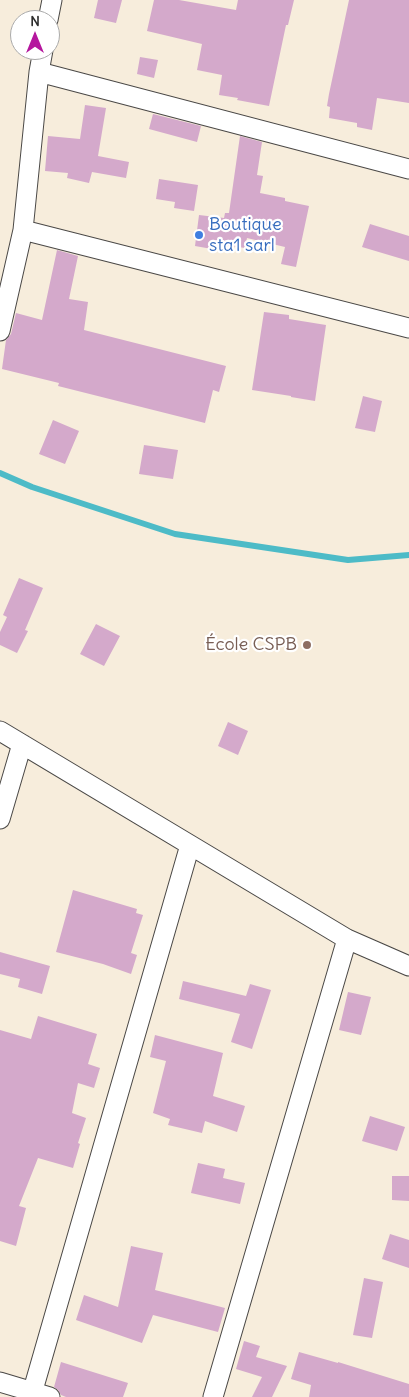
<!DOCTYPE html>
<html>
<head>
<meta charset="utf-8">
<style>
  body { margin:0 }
  #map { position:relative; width:409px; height:1397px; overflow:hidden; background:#f7eddc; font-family:Delius,sans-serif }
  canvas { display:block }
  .north { position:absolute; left:10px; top:10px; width:50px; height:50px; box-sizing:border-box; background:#fff; border:1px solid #aaa; border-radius:50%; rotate:0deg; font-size:14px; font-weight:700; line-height:20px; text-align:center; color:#2b2b2b }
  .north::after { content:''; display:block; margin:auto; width:18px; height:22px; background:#b5179e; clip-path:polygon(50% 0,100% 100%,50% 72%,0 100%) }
</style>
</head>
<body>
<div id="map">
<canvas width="409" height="1397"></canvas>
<div class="north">N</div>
</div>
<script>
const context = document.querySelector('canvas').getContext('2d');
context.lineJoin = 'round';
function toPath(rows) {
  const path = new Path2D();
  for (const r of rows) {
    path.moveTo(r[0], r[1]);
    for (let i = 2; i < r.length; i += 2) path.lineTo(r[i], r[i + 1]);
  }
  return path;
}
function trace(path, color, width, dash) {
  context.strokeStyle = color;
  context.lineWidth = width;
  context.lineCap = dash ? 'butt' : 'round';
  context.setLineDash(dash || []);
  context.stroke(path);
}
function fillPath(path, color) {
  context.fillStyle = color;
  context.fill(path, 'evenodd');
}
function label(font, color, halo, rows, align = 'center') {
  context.font = font + ' Delius,sans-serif';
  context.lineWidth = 4.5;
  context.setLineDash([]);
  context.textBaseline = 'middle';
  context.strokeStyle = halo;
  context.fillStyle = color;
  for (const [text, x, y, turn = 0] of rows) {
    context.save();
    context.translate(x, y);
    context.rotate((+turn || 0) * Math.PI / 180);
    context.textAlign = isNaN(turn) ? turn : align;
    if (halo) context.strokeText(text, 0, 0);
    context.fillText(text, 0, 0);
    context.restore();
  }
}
trace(toPath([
  [0,473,32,487,175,534,348,560,409,555]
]), '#4dbbc7', 6);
fillPath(toPath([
  [98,0,122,0,116,23,94,18],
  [154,0,179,0,236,10,238,0,294,0,288,25,286,25,269,106,237,100,238,98,219,95,222,75,197,70,202,44,147,31],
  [349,0,409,0,409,103,377,98,372,130,357,127,357,123,329,118,330,107,327,106,329,94],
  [140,57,158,60,154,78,137,74],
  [85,105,106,108,98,156,129,162,126,178,92,172,89,183,67,178,68,173,45,171,48,136,80,139],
  [153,114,201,126,197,142,149,129],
  [240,136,262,142,257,175,263,176,260,193,285,198,285,201,309,206,296,267,281,264,285,247,247,238,245,248,213,243,212,249,195,246,199,215,224,218,225,213,229,213],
  [159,179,198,185,194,211,174,208,175,202,156,199],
  [370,224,409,236,409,261,362,247],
  [57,250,78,256,69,299,88,302,84,330,226,366,219,392,213,390,205,423,58,386,59,383,2,369,6,340,11,334,16,313,42,320],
  [264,312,289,315,289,319,326,325,315,401,291,397,291,396,252,390],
  [363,396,382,401,375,432,355,428],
  [53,420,79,431,65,464,39,454],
  [144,445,178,450,173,479,139,474],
  [19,578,43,588,25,630,28,631,17,653,0,645,0,632,7,617,3,615],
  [96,624,120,636,104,666,80,654],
  [228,722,248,731,238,755,218,746],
  [73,890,137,909,136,913,143,915,131,953,137,955,131,974,103,964,56,952],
  [0,952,50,966,42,994,18,987,20,979,0,974],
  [183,981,246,996,250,984,271,990,252,1049,231,1042,240,1014,179,999],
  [348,992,371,997,361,1035,339,1030],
  [38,1016,97,1034,88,1064,100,1068,94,1088,78,1083,72,1113,86,1118,78,1143,80,1144,73,1168,38,1158,19,1206,26,1208,16,1246,0,1241,0,1030,31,1039],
  [155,1035,223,1053,213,1096,245,1106,237,1132,205,1121,202,1133,168,1125,170,1119,153,1113,166,1061,150,1057],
  [370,1116,405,1127,397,1151,362,1141],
  [198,1163,225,1169,223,1178,245,1183,240,1204,191,1193],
  [392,1176,409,1176,409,1201,392,1200],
  [390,1234,409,1240,409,1268,382,1259],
  [131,1246,163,1253,155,1290,225,1308,218,1332,153,1315,142,1343,76,1320,84,1295,118,1307],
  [364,1278,383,1282,372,1338,353,1335],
  [244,1341,260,1346,256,1357,287,1366,272,1397,252,1397,262,1377,236,1369],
  [299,1352,338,1363,338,1362,409,1384,409,1397,309,1397,311,1385,291,1379],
  [61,1362,128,1383,123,1397,66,1397,61,1395,58,1390,54,1387]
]), '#d4a9cb');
const street = toPath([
  [48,20,52,0],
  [39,72,409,169],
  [23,230,409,328],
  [0,331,23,230,39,72,43,50],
  [0,731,347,939,409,966],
  [0,819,22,744],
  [0,1382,50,1397],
  [31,1397,190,845],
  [213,1397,347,939]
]);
trace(street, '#4a4846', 21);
trace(street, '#fff', 19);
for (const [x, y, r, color] of [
  [199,235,5,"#3f7fe0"],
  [307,645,5,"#8d6e63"]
]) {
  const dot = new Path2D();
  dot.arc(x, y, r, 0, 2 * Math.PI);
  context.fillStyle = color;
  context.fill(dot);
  trace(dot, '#fff', 2);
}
label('18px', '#366cbe', '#fff', [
  ["Boutique",209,225],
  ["sta1 sarl",209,246]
], 'left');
label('18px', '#785e54', '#fff', [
  ["École CSPB",297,645]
], 'right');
</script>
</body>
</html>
